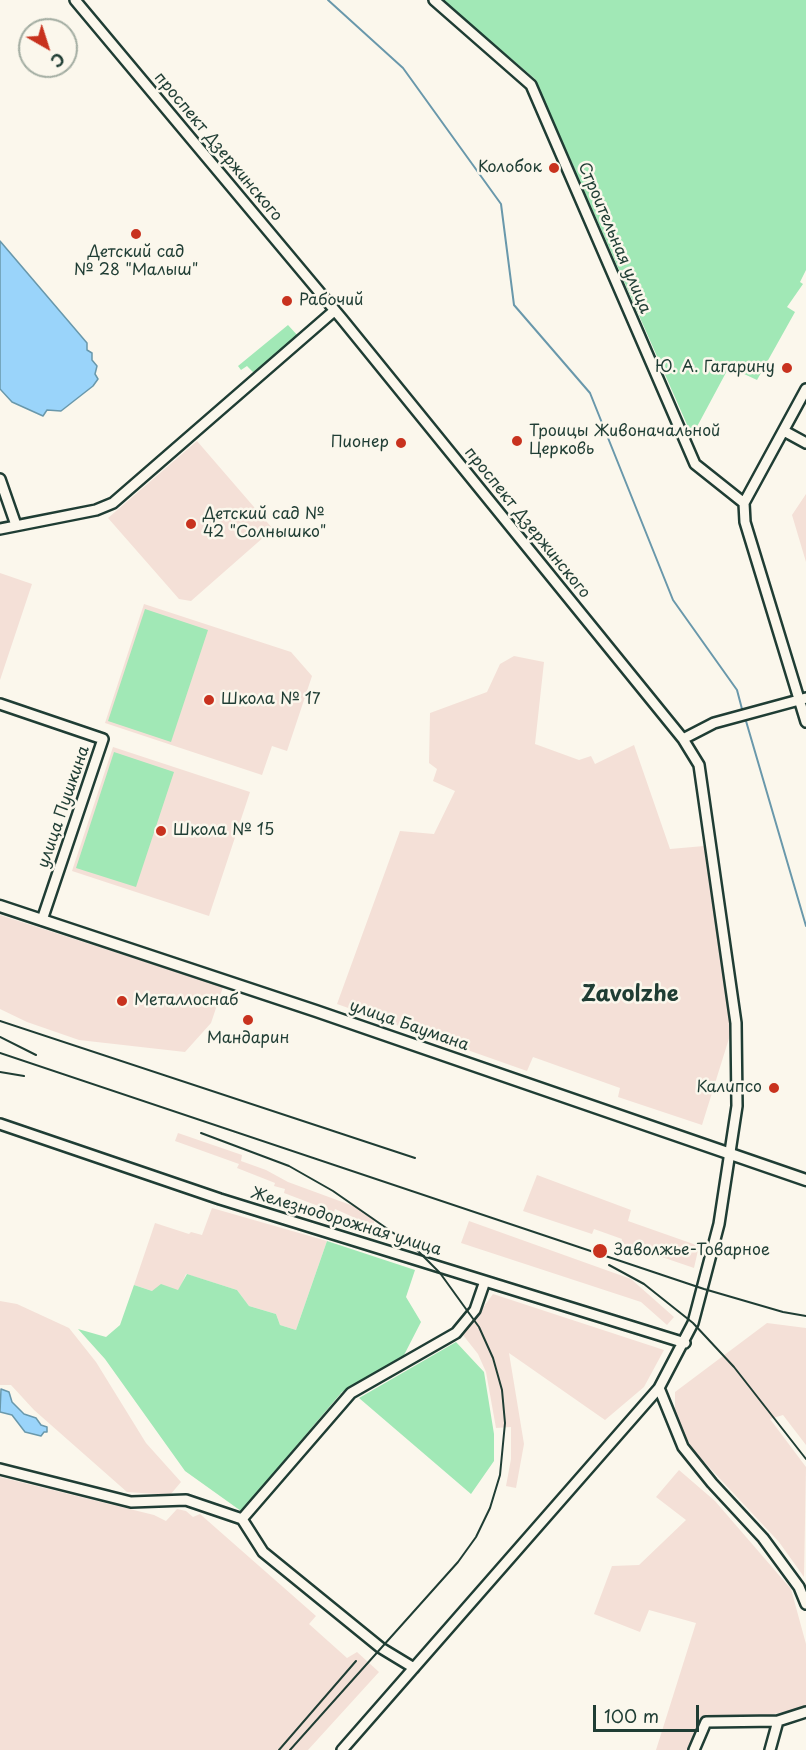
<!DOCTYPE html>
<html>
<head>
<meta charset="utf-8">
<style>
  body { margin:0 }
  #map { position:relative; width:806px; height:1750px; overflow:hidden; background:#fbf7ec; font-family:"Playpen Sans",sans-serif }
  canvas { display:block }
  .north { position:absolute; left:18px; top:18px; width:60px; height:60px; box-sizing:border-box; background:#fbf7ec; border:2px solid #a3ada2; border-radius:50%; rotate:141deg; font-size:16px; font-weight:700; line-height:24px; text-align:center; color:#1f3d34 }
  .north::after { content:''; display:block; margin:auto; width:21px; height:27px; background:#c8321e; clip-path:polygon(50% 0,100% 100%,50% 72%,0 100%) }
  .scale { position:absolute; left:593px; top:1705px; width:106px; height:27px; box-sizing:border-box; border:3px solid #1f3d34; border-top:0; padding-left:8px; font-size:18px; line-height:21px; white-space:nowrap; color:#1f3d34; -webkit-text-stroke:4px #fbf7ec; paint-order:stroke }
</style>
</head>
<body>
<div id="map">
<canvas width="806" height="1750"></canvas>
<div class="north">С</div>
<div class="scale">100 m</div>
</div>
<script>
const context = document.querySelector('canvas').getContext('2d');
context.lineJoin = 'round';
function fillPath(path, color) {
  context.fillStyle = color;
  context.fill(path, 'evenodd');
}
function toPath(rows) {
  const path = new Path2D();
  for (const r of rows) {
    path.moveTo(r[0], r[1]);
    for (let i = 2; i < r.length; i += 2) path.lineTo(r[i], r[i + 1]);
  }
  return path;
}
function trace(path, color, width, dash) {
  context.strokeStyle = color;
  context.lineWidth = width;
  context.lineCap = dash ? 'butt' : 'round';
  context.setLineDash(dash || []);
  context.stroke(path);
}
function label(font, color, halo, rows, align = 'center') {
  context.font = font + ' "Playpen Sans",sans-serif';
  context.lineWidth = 5;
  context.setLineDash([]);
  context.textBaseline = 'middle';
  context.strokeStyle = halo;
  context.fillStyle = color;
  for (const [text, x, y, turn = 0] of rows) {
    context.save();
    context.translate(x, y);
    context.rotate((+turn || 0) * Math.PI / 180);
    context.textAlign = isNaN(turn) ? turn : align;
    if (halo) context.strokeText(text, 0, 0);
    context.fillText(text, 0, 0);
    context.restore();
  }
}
fillPath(toPath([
  [197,441,273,529,191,601,179,599,108,518],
  [806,494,806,562,792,515],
  [0,573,32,584,0,680],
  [144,604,291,652,312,676,287,751,272,746,262,775,105,723],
  [514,656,544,662,535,744,579,760,591,756,595,764,634,745,670,849,704,846,731,1032,702,1125,618,1097,620,1088,533,1057,527,1071,337,1004,400,831,434,834,455,791,433,781,437,769,429,763,430,713,487,692,500,664],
  [113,747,250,792,209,916,72,871],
  [0,915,223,987,211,1023,185,1052,79,1040,27,1022,0,1009],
  [178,1133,242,1155,241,1161,266,1170,288,1182,356,1207,375,1219,373,1226,335,1209,334,1212,284,1193,285,1189,274,1186,275,1183,237,1168,239,1164,175,1141],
  [537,1175,631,1210,628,1221,699,1246,694,1268,621,1243,622,1239,594,1229,592,1234,523,1211],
  [212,1208,327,1241,296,1330,280,1325,276,1314,249,1306,237,1290,186,1274,179,1290,152,1291,134,1285,155,1223,189,1234,191,1232,202,1235],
  [469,1221,631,1279,674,1317,667,1325,641,1302,461,1243],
  [493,1294,664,1350,644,1387,605,1420,509,1353,524,1444,516,1488,506,1486,511,1459,511,1427,496,1428,486,1372,478,1354,463,1335],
  [0,1301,17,1304,69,1328,96,1362,146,1443,181,1482,170,1495,127,1492,34,1410,11,1385,0,1385],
  [767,1323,806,1328,806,1445,783,1415,770,1419,806,1467,804,1577,779,1542,693,1450,675,1416,675,1392],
  [679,1470,715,1501,791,1589,806,1644,806,1707,756,1718,704,1715,699,1720,689,1750,656,1750,696,1623,649,1610,640,1632,594,1614,612,1566,639,1565,686,1520,656,1497],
  [0,1477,154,1515,166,1521,177,1509,186,1511,193,1517,200,1514,316,1616,309,1624,347,1658,357,1652,379,1672,308,1750,0,1750]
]), '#f4e0d7');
fillPath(toPath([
  [442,0,806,0,806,270,800,282,803,284,787,307,795,312,757,380,729,367,692,436,535,79],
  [288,325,298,336,254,373,247,366,241,370,238,366],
  [145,609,208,630,171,742,108,721],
  [114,752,174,772,136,887,76,868],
  [327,1241,415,1270,406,1297,421,1322,403,1357,342,1392,241,1511,185,1471,105,1359,78,1329,106,1337,120,1325,134,1285,152,1291,161,1284,178,1290,187,1274,237,1290,249,1306,276,1314,280,1325,296,1330],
  [456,1342,484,1372,494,1434,494,1461,471,1494,359,1398]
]), '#a1e8b6');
const water = toPath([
  [0,241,87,343,87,350,92,353,92,360,97,366,95,374,98,379,93,386,61,411,47,410,43,416,12,402,0,389,0,241],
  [1,1389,9,1392,12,1402,24,1414,36,1418,41,1425,47,1427,47,1432,44,1432,41,1436,25,1432,12,1415,0,1412,1,1389]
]);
fillPath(water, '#9ad4fa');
trace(water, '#6998ab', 1.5);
trace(toPath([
  [328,0,403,68,501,204,514,305,590,393,673,600,737,690,742,709],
  [746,721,806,926]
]), '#6998ab', 2);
const minor = toPath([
  [75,0,342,319,683,739,699,765,736,1023,737,1106,719,1224,693,1323,659,1388,342,1750],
  [434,0,531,85,695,464,744,503],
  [806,389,744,503,745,522,806,722],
  [784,431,806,443],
  [0,479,16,525],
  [0,529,96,510,113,503,334,311],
  [0,704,103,739,42,920],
  [683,739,714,723,806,698],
  [0,1124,220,1199,685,1343],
  [659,1388,683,1447,712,1483,763,1538,799,1587,806,1604],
  [0,1469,131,1502,186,1500,242,1519,351,1393,456,1333,475,1310,485,1281],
  [242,1519,263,1552,381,1648,414,1668],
  [694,1750,706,1722,778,1721],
  [770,1750,778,1721,806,1712]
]);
const major = toPath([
  [0,906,316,1011,806,1180]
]);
trace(minor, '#1f3d34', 14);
trace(major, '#1f3d34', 15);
trace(minor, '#fbf7ec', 9);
trace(major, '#fbf7ec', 10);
trace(toPath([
  [0,1021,415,1158],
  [0,1037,36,1055],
  [0,1053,704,1289,783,1312,806,1316],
  [0,1072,24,1076],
  [201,1133,289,1166,333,1191,415,1248,440,1273,479,1327,493,1358,502,1390,505,1423,500,1475,490,1508,476,1537,458,1562,290,1750],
  [609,1265,644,1284,693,1323,734,1367,806,1459],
  [279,1750,356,1661]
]), '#1f3d34', 2);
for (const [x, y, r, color] of [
  [554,168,6,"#c8321e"],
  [136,234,6,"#c8321e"],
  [287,301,6,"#c8321e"],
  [787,368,6,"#c8321e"],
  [517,441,6,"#c8321e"],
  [401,443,6,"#c8321e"],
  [191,524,6,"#c8321e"],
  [209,700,6,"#c8321e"],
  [161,831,6,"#c8321e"],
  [122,1001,6,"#c8321e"],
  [248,1020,6,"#c8321e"],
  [774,1088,6,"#c8321e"],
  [600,1251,8,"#c8321e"]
]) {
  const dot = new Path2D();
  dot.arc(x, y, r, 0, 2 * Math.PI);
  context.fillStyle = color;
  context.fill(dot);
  trace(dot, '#fbf7ec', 2);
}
label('16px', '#1f3d34', '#fbf7ec', [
  ["проспект Дзержинского",218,147,50],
  ["Строительная улица",614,238,67],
  ["проспект Дзержинского",527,523,51],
  ["улица Пушкина",64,807,-71],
  ["улица Баумана",409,1026,19],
  ["Железнодорожная улица",346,1222,17]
]);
label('16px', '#1f3d34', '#fbf7ec', [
  ["Колобок",542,168,"right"],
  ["Детский сад",136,253,"center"],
  ["№ 28 \"Малыш\"",136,271,"center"],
  ["Рабочий",299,301],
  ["Ю. А. Гагарину",775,368,"right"],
  ["Троицы Живоначальной",529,432],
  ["Церковь",529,450],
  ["Пионер",389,443,"right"],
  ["Детский сад №",203,515],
  ["42 \"Солнышко\"",203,533],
  ["Школа № 17",221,700],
  ["Школа № 15",173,831],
  ["Металлоснаб",134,1001],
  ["Мандарин",248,1039,"center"],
  ["Калипсо",762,1088,"right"],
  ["Заволжье-Товарное",614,1251]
], 'left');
label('bold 22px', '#1f3d34', '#fbf7ec', [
  ["Zavolzhe",630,995]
]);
</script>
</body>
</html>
